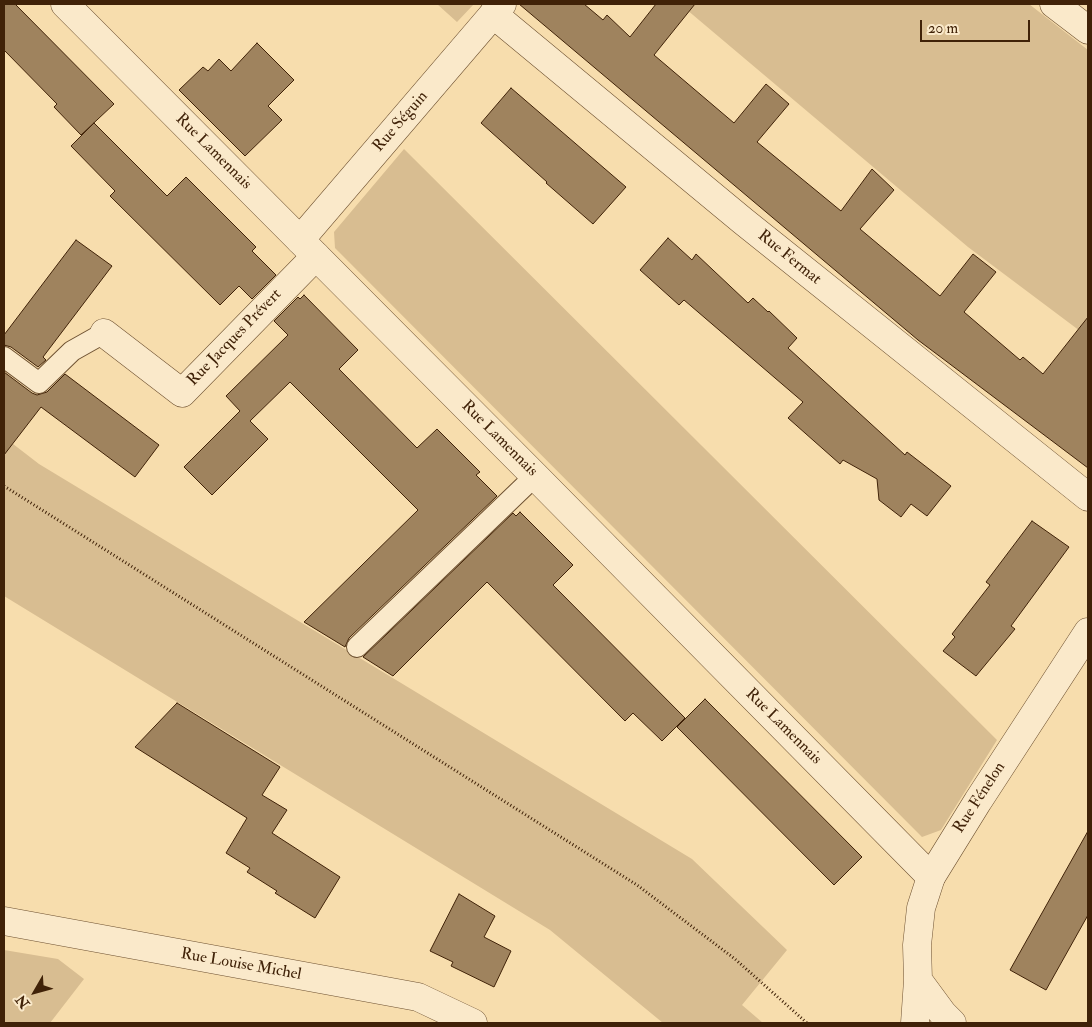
<!DOCTYPE html>
<html>
<head>
<meta charset="utf-8">
<style>
  body { margin:0 }
  #map { position:relative; width:1092px; height:1027px; overflow:hidden; background:#f7ddad; font-family:"IM FELL Double Pica",serif }
  canvas { display:block }
  .frame { position:absolute; inset:0; border:5px solid #402208; pointer-events:none }
  .north { position:absolute; left:10px; top:967px; width:50px; height:50px; -webkit-text-stroke:4px #fae9ca; paint-order:stroke; rotate:232deg; font-size:14px; font-weight:700; line-height:20px; text-align:center; color:#402208 }
  .north::after { content:''; display:block; margin:auto; width:18px; height:22px; background:#402208; clip-path:polygon(50% 0,100% 100%,50% 72%,0 100%) }
  .scale { position:absolute; left:920px; top:20px; width:110px; height:22px; box-sizing:border-box; border:2px solid #402208; border-top:0; padding-left:6px; font-size:15px; line-height:18px; white-space:nowrap; color:#402208; -webkit-text-stroke:4px #fae9ca; paint-order:stroke }
</style>
</head>
<body>
<div id="map">
<canvas width="1092" height="1027"></canvas>
<div class="frame"></div>
<div class="north">N</div>
<div class="scale">20 m</div>
</div>
<script>
const context = document.querySelector('canvas').getContext('2d');
context.lineJoin = 'round';
function fillPath(path, color) {
  context.fillStyle = color;
  context.fill(path, 'evenodd');
}
function toPath(rows) {
  const path = new Path2D();
  for (const r of rows) {
    path.moveTo(r[0], r[1]);
    for (let i = 2; i < r.length; i += 2) path.lineTo(r[i], r[i + 1]);
  }
  return path;
}
function trace(path, color, width, dash) {
  context.strokeStyle = color;
  context.lineWidth = width;
  context.lineCap = dash ? 'butt' : 'round';
  context.setLineDash(dash || []);
  context.stroke(path);
}
function label(font, color, halo, rows, align = 'center') {
  context.font = font + ' "IM FELL Double Pica",serif';
  context.lineWidth = 4;
  context.setLineDash([]);
  context.textBaseline = 'middle';
  context.strokeStyle = halo;
  context.fillStyle = color;
  for (const [text, x, y, turn = 0] of rows) {
    context.save();
    context.translate(x, y);
    context.rotate((+turn || 0) * Math.PI / 180);
    context.textAlign = isNaN(turn) ? turn : align;
    if (halo) context.strokeText(text, 0, 0);
    context.fillText(text, 0, 0);
    context.restore();
  }
}
fillPath(toPath([
  [437,4,474,4,457,22],
  [680,4,1029,4,1088,50,1088,337,968,247],
  [404,149,997,740,941,830,922,837,335,248,334,232],
  [4,437,39,464,692,859,787,950,742,1005,763,1023,663,1023,550,930,4,596],
  [4,950,58,959,84,979,50,1023,4,1023]
]), '#d8bd91');
const building = toPath([
  [4,4,15,4,114,104,81,135,54,107,57,104,4,50,4,4],
  [519,4,584,4,603,20,607,15,630,37,656,4,695,4,654,55,734,123,766,84,789,104,757,142,841,211,872,169,894,190,860,229,940,296,973,254,996,272,964,312,1020,360,1023,357,1043,374,1088,317,1088,468,918,340,519,4],
  [257,43,294,80,268,106,282,120,245,156,179,90,203,67,208,71,219,59,231,71,257,43],
  [511,88,626,187,593,224,546,183,547,182,481,123,511,88],
  [94,123,167,196,186,177,256,247,252,251,276,275,252,299,239,286,220,305,110,196,115,191,71,146,94,123],
  [668,238,692,260,696,254,748,303,753,298,768,312,769,311,797,338,788,348,905,455,907,452,951,486,927,516,911,504,901,517,879,500,877,479,843,460,840,464,788,418,803,402,684,300,679,305,640,270,668,238],
  [76,240,112,266,43,357,46,360,38,367,11,347,4,345,4,335,76,240],
  [304,295,358,350,339,369,417,448,437,429,480,472,476,475,497,496,349,638,345,647,304,622,418,510,290,382,250,421,268,439,212,495,184,467,240,411,226,396,288,335,274,321,298,297,300,299,304,295],
  [4,372,32,393,37,395,47,392,65,374,159,445,135,477,41,407,4,455,4,372],
  [520,512,573,565,553,585,685,718,662,741,633,713,625,721,487,582,393,676,363,657,513,513,516,516,520,512],
  [1032,521,1069,547,1011,626,1015,629,976,676,943,651,955,637,952,634,990,585,986,582,1032,521],
  [705,699,862,857,834,885,677,727,705,699],
  [177,703,280,767,262,795,287,810,272,833,340,877,315,918,275,893,277,891,247,872,250,868,226,853,247,818,135,747,177,703],
  [1088,831,1088,915,1046,990,1010,970,1088,831],
  [459,894,495,916,484,937,511,951,494,987,451,966,453,962,430,951,459,894]
]);
fillPath(building, '#9f835e');
trace(building, '#402208', 1);
const service = toPath([
  [4,357,39,383,72,351,104,333],
  [357,647,535,476]
]);
const minor = toPath([
  [1054,4,1088,30],
  [493,14,743,221,1088,497],
  [300,240,502,4],
  [104,333,182,393,316,256],
  [931,877,978,801,1088,632],
  [4,921,418,997,473,1023]
]);
const tertiary = toPath([
  [65,4,535,476,931,877,921,908,917,945,918,980,915,1023],
  [918,980,943,1014,952,1023]
]);
trace(service, '#6e5131', 22);
trace(minor, '#6e5131', 29);
trace(tertiary, '#6e5131', 29);
trace(toPath([
  [4,486,637,885,735,959,807,1023]
]), '#402208', 3, [1, 2.5]);
trace(service, '#fae9ca', 20);
trace(minor, '#fae9ca', 28);
trace(tertiary, '#fae9ca', 28);
label('16px', '#402208', '#fae9ca', [
  ["Rue Séguin",401,122,-49],
  ["Rue Lamennais",213,152,45],
  ["Rue Fermat",789,258,39],
  ["Rue Jacques Prévert",235,338,-46],
  ["Rue Lamennais",499,439,45],
  ["Rue Lamennais",783,727,45],
  ["Rue Fénelon",980,798,-57],
  ["Rue Louise Michel",241,965,10]
]);
</script>
</body>
</html>
